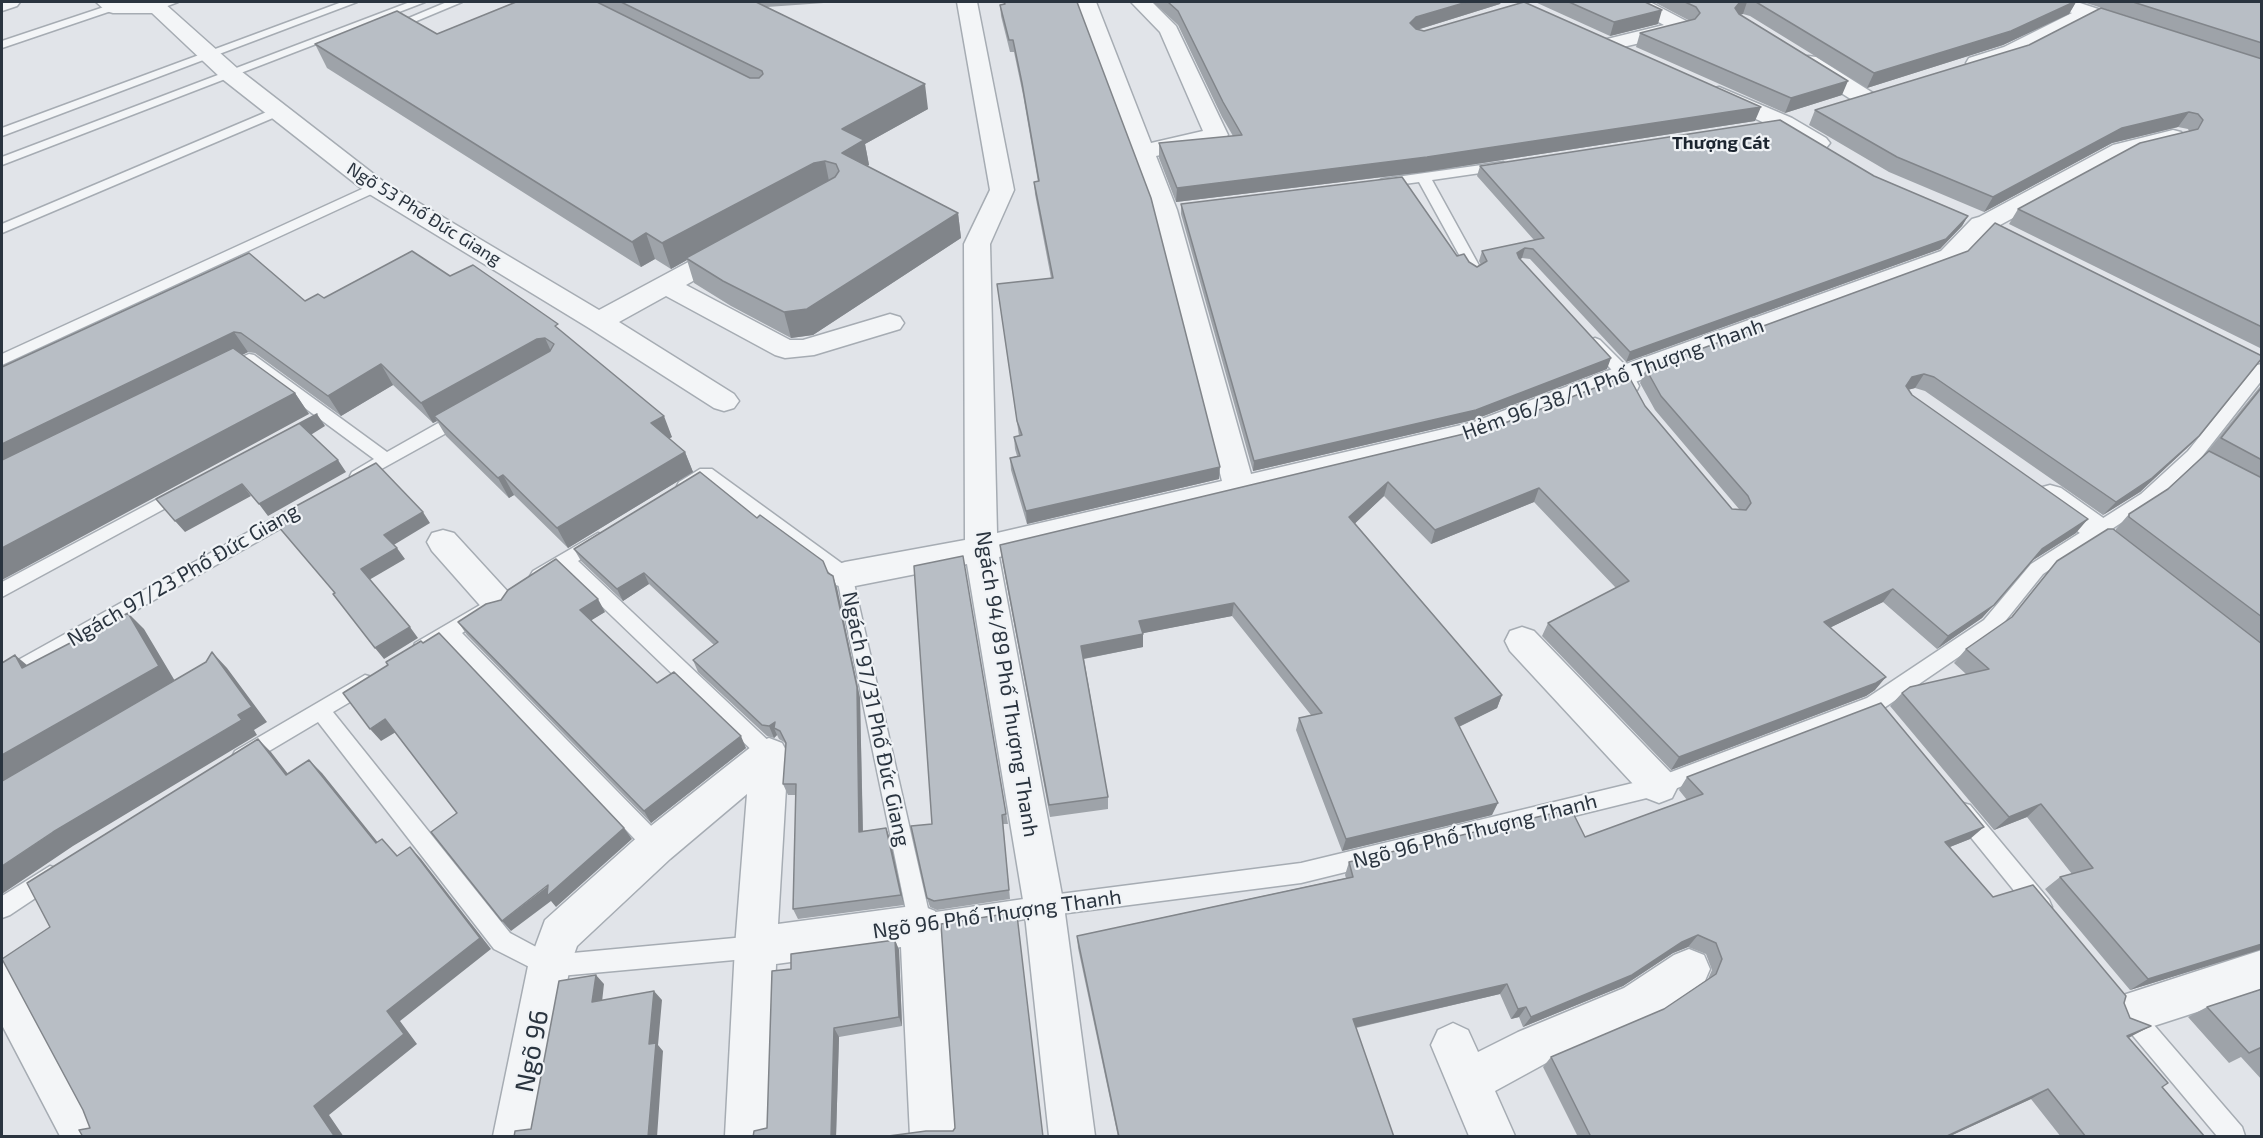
<!DOCTYPE html>
<html>
<head>
<meta charset="utf-8">
<style>
  body { margin:0 }
  #map { position:relative; width:2263px; height:1138px; overflow:hidden; background:#e1e4e9; font-family:"Exo 2",sans-serif }
  canvas { display:block }
  .frame { position:absolute; inset:0; border:3px solid #2a343f; pointer-events:none }
</style>
</head>
<body>
<div id="map">
<canvas width="2263" height="1138"></canvas>
<div class="frame"></div>
</div>
<script>
const context = document.querySelector('canvas').getContext('2d');
context.lineJoin = 'round';
function toPath(rows) {
  const path = new Path2D();
  for (const r of rows) {
    path.moveTo(r[0], r[1]);
    for (let i = 2; i < r.length; i += 2) path.lineTo(r[i], r[i + 1]);
  }
  return path;
}
function trace(path, color, width, dash) {
  context.strokeStyle = color;
  context.lineWidth = width;
  context.lineCap = dash ? 'butt' : 'round';
  context.setLineDash(dash || []);
  context.stroke(path);
}
function fillPath(path, color) {
  context.fillStyle = color;
  context.fill(path, 'evenodd');
}
function label(font, color, halo, rows, align = 'center') {
  context.font = font + ' "Exo 2",sans-serif';
  context.lineWidth = 4.5;
  context.setLineDash([]);
  context.textBaseline = 'middle';
  context.strokeStyle = halo;
  context.fillStyle = color;
  for (const [text, x, y, turn = 0] of rows) {
    context.save();
    context.translate(x, y);
    context.rotate((+turn || 0) * Math.PI / 180);
    context.textAlign = isNaN(turn) ? turn : align;
    if (halo) context.strokeText(text, 0, 0);
    context.fillText(text, 0, 0);
    context.restore();
  }
}
const service = toPath([
  [163,2,178,2,157,10,151,7,163,2],
  [342,2,357,2,2,136,2,128,342,2],
  [410,2,425,2,2,165,2,157,410,2],
  [447,2,462,2,395,30,387,30,385,28,447,2],
  [113,4,119,7,117,9,2,48,2,41,113,4],
  [276,108,282,112,280,115,2,233,2,224,276,108],
  [1503,162,1510,166,1508,169,1432,180,1482,271,1475,275,1468,271,1419,182,1382,187,1375,183,1382,179,1503,162],
  [375,183,382,187,380,190,2,365,2,354,375,183],
  [1595,338,1600,340,1631,371,1639,386,1637,390,1625,390,1619,378,1590,346,1587,343,1590,340,1595,338],
  [249,354,254,355,387,452,456,413,468,413,470,417,468,421,358,482,352,480,350,476,352,472,374,459,248,366,232,375,220,375,218,371,220,367,249,354],
  [2262,364,2262,380,2200,459,2153,502,2043,574,1998,630,1881,710,1659,795,1301,883,1044,916,920,936,912,933,909,925,837,578,705,481,685,492,679,490,677,486,679,482,700,469,712,469,851,570,929,913,1044,896,1301,863,1658,777,1867,698,1984,620,2031,564,2141,494,2188,451,2257,365,2262,364],
  [182,486,188,488,191,492,188,496,2,597,2,582,182,486],
  [295,506,301,507,304,512,301,517,2,686,2,669,295,506],
  [598,533,604,535,607,540,604,545,578,561,776,748,779,754,776,760,769,763,762,760,564,570,545,581,539,583,533,581,530,576,533,571,598,533],
  [480,605,487,607,489,612,487,617,462,633,664,839,667,846,664,853,656,856,648,853,447,642,429,653,422,656,415,653,413,648,415,643,480,605],
  [365,675,372,677,375,683,372,689,333,712,510,933,551,955,756,936,764,939,767,947,764,955,756,958,549,977,494,949,318,722,249,763,242,766,235,763,232,757,235,751,365,675],
  [1963,803,1970,805,2049,900,2052,907,2049,914,2041,917,2033,914,1956,819,1953,812,1956,805,1963,803],
  [50,866,58,869,61,876,58,883,10,915,2,918,2,896,50,866],
  [2127,999,2135,1003,2242,1127,2245,1136,2217,1136,2119,1019,2115,1011,2119,1003,2127,999]
]);
const minor = toPath([
  [2,2,20,2,17,6,2,11,2,2],
  [96,2,164,3,237,68,384,182,599,310,720,245,729,242,738,245,742,250,738,255,686,285,790,340,803,340,890,314,900,317,904,323,900,329,814,355,785,358,775,355,666,296,619,322,734,394,739,401,734,408,724,411,714,408,589,328,366,192,221,78,152,13,113,13,106,11,96,2],
  [957,2,977,2,1014,190,990,244,997,533,1222,481,1153,210,1076,2,1096,2,1151,143,1203,131,1160,32,1131,2,1152,2,1176,26,1228,135,1224,140,1156,156,1177,210,1251,474,1474,422,1615,368,1941,251,1972,219,1979,217,2113,145,2173,130,2181,132,2185,137,2181,142,2129,155,1989,231,1959,263,1635,382,1492,438,999,557,1064,906,1095,1136,1049,1136,1024,906,967,564,845,588,833,584,828,575,833,566,845,562,965,540,964,244,990,190,957,2],
  [1625,2,1650,2,1690,23,1693,27,1690,31,1683,33,1610,50,1603,48,1599,44,1603,40,1664,25,1628,6,1625,2],
  [2086,6,2093,8,2096,12,2092,20,2020,57,1977,69,1969,68,1966,63,1969,58,2004,47,2086,6],
  [1808,56,1816,57,1873,93,1876,98,1873,103,1865,105,1857,103,1800,67,1797,62,1800,57,1808,56],
  [1719,87,1792,118,1826,138,1830,143,1826,148,1818,150,1810,148,1776,128,1711,99,1708,94,1711,89,1719,87],
  [2050,485,2061,488,2109,522,2114,530,2109,538,2098,542,2087,538,2039,504,2034,496,2039,488,2050,485],
  [443,530,454,533,509,593,514,602,509,611,497,615,485,611,432,551,427,542,432,533,443,530],
  [1522,627,1534,631,1672,774,1678,786,1672,798,1659,803,1646,798,1510,651,1505,641,1510,631,1522,627],
  [769,738,782,743,788,754,778,924,920,905,935,911,941,925,956,1136,910,1136,901,947,776,964,771,1136,725,1136,735,947,747,794,670,859,577,946,570,966,539,1136,493,1136,528,966,545,920,642,833,756,743,769,738],
  [1689,949,1704,955,1710,969,1704,983,1654,1018,1548,1062,1495,1091,1515,1136,1469,1136,1431,1045,1438,1030,1453,1023,1468,1030,1478,1052,1518,1032,1624,988,1674,955,1689,949],
  [2262,950,2262,991,2129,1034,2114,1028,2108,1013,2114,998,2262,950],
  [2,961,17,967,100,1120,107,1136,60,1136,2,1025,2,961]
]);
const tertiary = toPath([
  [2048,2,2077,2,2140,23,2143,27,2140,31,2133,33,2126,31,2051,6,2048,2]
]);
trace(service, '#a6acb3', 3);
trace(minor, '#a6acb3', 3);
trace(tertiary, '#a6acb3', 3);
fillPath(service, '#f3f5f7');
fillPath(minor, '#f3f5f7');
fillPath(tertiary, '#f3f5f7');
fillPath(toPath([
  [516,2,838,2,767,7,928,109,865,144,869,165,867,166,958,213,961,238,813,335,791,338,731,306,694,283,687,260,671,269,655,259,641,267,327,68,315,44,437,34],
  [1003,2,1077,2,1219,479,1027,524,1011,470,1010,458,1017,456,1015,449,1014,437,1019,436,997,284,1051,278,1035,194,1034,182,1038,182,1023,95,1014,52,1010,52,1001,16,1000,5,1004,4],
  [1153,2,1501,2,1500,4,1417,30,1755,121,1424,172,1176,202,1159,158,1159,143,1233,136,1222,117,1178,25],
  [1535,2,1645,2,1658,24,1610,36],
  [1654,2,2076,2,2069,14,2003,45,1867,88,1750,16,1743,14,1740,15,1842,95,1785,113,1636,47,1640,33,1690,21],
  [2083,2,2262,2,2262,349,2009,224,2018,209,2189,131,2188,129,2178,127,2112,143,1984,212,1889,172,1809,125,1815,110,2149,23],
  [1480,166,1874,176,1968,216,1962,226,1940,249,1626,362,1530,259,1522,258,1520,259,1607,369,1473,420,1253,471,1181,214,1181,204,1457,256,1477,267,1481,265,1479,261,1482,251,1534,240,1477,176],
  [1968,251,2199,436,2186,449,2140,492,2103,515,1925,391,1915,388,1908,390,1912,395,2076,533,2030,562,1982,618,1937,649,1883,602,1831,627,1875,690,1866,696,1671,770,1542,636,1548,623,1616,588,1534,502,1431,544,1384,496,1355,523,1502,695,1497,708,1459,727,1492,815,1342,851,1296,730,1299,718,1311,715,1232,616,1143,633,1143,647,1084,659,1108,797,1108,809,1050,817,1002,559,1000,545,1645,406,1732,509,1739,509,1655,410,1640,383,1646,369],
  [450,276,561,331,672,437,669,438,685,452,693,472,568,548,514,495,509,498,446,436,437,421,433,423,393,385,341,416,255,353,248,352,242,355,295,393,309,414,2,367,305,301],
  [2262,384,2262,644,2116,532,2116,529,2129,514,2168,489,2207,452],
  [757,518,828,573,837,588,860,698,863,831,886,828,890,839,904,905,798,919,793,909,796,795,788,795,783,784,786,745,784,742,779,739,777,735,774,738,767,736,698,672,693,660,714,645,649,584,623,601,581,561,574,549],
  [963,556,1008,824,1003,824,1010,899,937,910,930,907,927,898,932,824],
  [2057,561,2262,949,2130,990,2045,889,2060,877,2072,874,2027,817,1994,830,1890,706,1902,693,1966,674,1954,663,1966,649,2010,619],
  [605,612,591,620,657,683,746,748,651,823,467,635,458,622],
  [1687,777,1970,839,1950,847,1993,897,2124,1003,2132,1036,2129,1038,2162,1087,2205,1137,2061,1137,2031,1099,1948,1137,1578,1137,1543,1067,1551,1057,1664,1009,1708,979,1712,970,1706,954,1688,947,1673,953,1623,986,1523,1027,1519,1017,1511,1019,1500,994,1356,1028,1394,1137,1118,1137,1078,948,1077,936,1346,878,1345,875,1349,862,1585,837,1687,800,1679,790],
  [895,940,899,950,902,1026,839,1037,836,1137,753,1137,767,1128,791,969],
  [2262,989,2262,1080,2241,1057,2229,1063,2188,1017,2207,1007]
]), '#9ea3a9');
fillPath(toPath([
  [1467,2,1501,2,1500,4,1413,31,1410,23,1416,17],
  [1740,2,1747,2,1743,14,1734,16,1735,8],
  [2074,2,2076,2,2069,14,2003,45,1867,88,1874,73],
  [1662,10,1658,24,1610,36,1614,22],
  [1848,81,1842,95,1785,113,1791,98],
  [925,84,928,109,865,144,869,165,847,177,842,153,842,129],
  [1761,107,1755,121,1424,172,1176,202,1177,188],
  [2189,112,2178,127,2112,143,1984,212,1993,197,2122,128],
  [825,161,830,186,686,258,687,260,671,269,662,243,814,163],
  [958,213,961,238,813,335,791,338,784,312],
  [1968,216,1962,226,1940,249,1626,362,1630,352],
  [646,233,655,259,641,267,632,242],
  [1525,248,1522,258,1514,263,1517,253],
  [234,332,248,352,2,474,2,444],
  [545,338,554,358,434,416,437,421,433,423,421,403,537,339],
  [1611,358,1607,369,1473,420,1253,471,1254,461],
  [381,364,393,385,341,416,328,396],
  [1924,374,1915,388,1903,391,1897,400,1912,377],
  [295,393,309,414,2,580,2,548],
  [317,414,325,426,309,436,300,424],
  [664,416,672,437,660,444,651,423],
  [2199,436,2186,449,2140,492,2103,515,2116,502],
  [685,452,693,472,568,548,557,528],
  [338,460,346,472,268,516,259,504],
  [1220,467,1219,479,1027,524,1026,511],
  [503,475,514,495,509,498,498,478],
  [1388,482,1384,496,1347,531,1349,517],
  [242,484,251,496,185,532,175,521],
  [1539,488,1534,502,1431,544,1435,530],
  [423,512,430,523,392,546,384,535],
  [2088,519,2076,533,2030,562,2042,549],
  [397,548,405,559,369,580,361,569],
  [644,573,649,584,623,601,617,589],
  [833,576,837,588,860,698,863,842,859,832],
  [1893,589,1883,602,1815,635,1824,622],
  [598,599,605,612,587,623,580,610],
  [1234,603,1232,616,1139,634,1139,621],
  [1994,605,1982,618,1937,649,1948,636],
  [128,613,144,629,175,681,2,782,2,755],
  [410,627,418,638,384,659,375,648],
  [1143,634,1143,647,1082,659,1081,646],
  [212,652,227,668,267,722,254,730,257,735,73,846,2,894,2,866,53,832,238,715],
  [15,655,34,671,22,668],
  [1886,677,1875,690,1866,696,1671,770,1679,757],
  [1502,695,1497,708,1450,731,1455,718],
  [385,719,396,732,381,741,370,729],
  [775,722,774,728,777,735,774,738,769,726],
  [741,736,746,748,651,823,644,811],
  [258,739,271,752,299,788,286,775],
  [309,760,322,773,388,855,376,843],
  [1498,803,1492,815,1342,851,1346,839],
  [2041,804,2027,817,1994,830,2009,817],
  [1984,827,1970,839,1932,854,1945,842],
  [624,828,632,839,556,907,551,901,511,931,502,921],
  [886,828,890,839,904,905,901,895],
  [410,847,421,859,491,949,400,1021,417,1044,329,1115,344,1137,335,1137,314,1106,387,1011],
  [1698,935,1688,947,1673,953,1623,986,1523,1027,1531,1017,1682,942],
  [895,940,899,950,902,1026,899,1017],
  [2262,944,2262,949,2130,990,2148,979],
  [596,975,604,984,601,1011,592,1002],
  [1507,984,1500,994,1349,1029,1353,1019],
  [654,991,662,1000,658,1045,663,1051,657,1137,648,1137,649,1044],
  [1526,1007,1519,1017,1511,1019,1518,1009],
  [2151,1026,2132,1036,2109,1046,2127,1036],
  [834,1028,839,1037,836,1137,831,1137],
  [2048,1089,2031,1099,1948,1137,1945,1137]
]), '#81858a');
const building = toPath([
  [516,2,597,2,750,78,759,78,763,74,762,71,621,2,756,2,925,84,842,129,864,140,842,153,958,213,807,309,784,312,723,281,686,258,835,177,839,171,836,164,825,161,814,163,662,243,646,233,632,242,315,44,397,11,437,34,516,2],
  [1004,2,1077,2,1151,198,1220,467,1026,511,1010,458,1020,456,1014,437,1022,435,1017,421,997,284,1053,278,1034,182,1039,181,1022,83,1013,40,1009,40,1000,5,1005,4,1004,2],
  [1168,2,1467,2,1416,17,1410,23,1416,29,1424,31,1524,2,1761,107,1427,157,1177,188,1159,143,1242,135,1223,102,1178,11,1168,2],
  [1569,2,1645,2,1662,10,1614,22,1569,2],
  [1685,2,1742,2,1740,2,1735,8,1739,14,1848,81,1791,98,1640,33,1695,19,1700,13,1696,7,1685,2],
  [1753,2,2074,2,2011,31,1874,73,1756,2,1753,2],
  [2133,2,2262,2,2262,43,2133,2],
  [2101,8,2262,59,2262,327,2018,209,2140,143,2198,129,2203,120,2198,114,2189,112,2122,128,1993,197,1897,157,1815,110,2029,45,2101,8],
  [1780,120,1874,176,1968,216,1946,239,1630,352,1533,249,1525,248,1517,253,1519,258,1611,358,1476,410,1254,461,1181,204,1402,177,1457,256,1464,254,1469,262,1477,267,1487,261,1482,251,1544,238,1480,166,1780,120],
  [1995,223,2262,356,2262,358,2199,436,2152,478,2116,502,1934,377,1924,374,1912,377,1906,386,1912,395,2088,519,2042,549,1994,605,1948,636,1893,589,1824,622,1886,677,1876,683,1679,757,1548,623,1629,581,1539,488,1435,530,1388,482,1349,517,1502,695,1455,718,1498,803,1346,839,1299,718,1322,713,1234,603,1139,621,1143,634,1081,646,1108,797,1049,805,1000,545,1497,426,1628,375,1645,406,1732,509,1746,510,1751,503,1748,496,1661,396,1646,369,1968,251,1995,223],
  [412,251,450,276,473,265,558,324,555,326,664,416,651,423,685,452,557,528,503,475,498,478,434,416,550,351,554,344,545,338,537,339,421,403,381,364,328,396,241,333,234,332,2,444,2,367,249,253,305,301,318,294,324,298,412,251],
  [233,348,295,393,2,548,2,460,233,348],
  [2262,387,2262,460,2221,438,2262,387],
  [317,414,300,424,338,460,259,504,242,484,175,521,156,499,317,414],
  [2209,451,2262,478,2262,617,2129,517,2129,514,2168,489,2209,451],
  [376,463,423,512,384,535,397,548,361,569,410,627,375,648,333,594,335,593,272,519,376,463],
  [700,472,757,518,760,515,823,561,828,573,833,576,857,687,859,832,886,828,901,895,793,909,796,784,783,784,786,743,780,731,774,728,775,722,769,726,762,725,693,660,718,642,644,573,617,589,574,549,700,472],
  [2108,529,2113,529,2262,644,2262,944,2148,979,2060,877,2093,868,2041,804,2009,817,1902,693,1910,687,1989,669,1966,649,2012,617,2057,561,2108,529],
  [963,556,1006,814,1002,815,1009,890,934,901,927,898,911,826,932,824,914,566,963,556],
  [556,559,598,599,580,610,657,683,674,672,741,736,644,811,458,622,486,604,501,600,508,590,556,559],
  [128,613,159,666,2,755,2,663,15,655,22,668,128,613],
  [439,633,624,828,547,896,548,885,502,921,431,832,457,813,385,719,370,729,343,693,388,665,386,662,421,641,423,643,439,633],
  [212,652,252,707,238,715,242,720,53,832,2,866,2,781,206,662,212,652],
  [1881,703,1984,827,1945,842,1993,897,2033,885,2126,996,2124,1003,2130,1018,2151,1026,2127,1036,2168,1083,2162,1087,2205,1137,2086,1137,2048,1089,1945,1137,1591,1137,1551,1057,1664,1009,1716,974,1722,959,1716,943,1698,935,1682,942,1632,975,1531,1017,1526,1007,1518,1009,1507,984,1353,1019,1394,1137,1119,1137,1077,936,1353,877,1349,862,1571,809,1585,837,1703,794,1687,777,1881,703],
  [258,739,286,775,309,760,376,843,382,839,397,856,410,847,480,938,387,1011,404,1034,314,1106,335,1137,83,1137,79,1130,90,1128,83,1110,2,959,50,927,27,883,258,739],
  [1011,913,1011,916,1017,915,1043,1137,881,1137,926,1131,953,1131,955,1128,941,924,1011,913],
  [895,940,899,1017,834,1028,831,1137,753,1137,754,1131,767,1128,772,971,791,969,791,954,895,940],
  [596,975,592,1002,654,991,649,1044,656,1043,648,1137,514,1137,515,1131,531,1129,559,981,596,975],
  [2262,989,2262,1047,2249,1053,2207,1007,2262,989]
]);
fillPath(building, '#b8bec5');
trace(building, '#81858a', 1.5);
label('bold 18px', '#1c2530', '#f0f3f6', [
  ["Thượng Cát",1721,143]
]);
label('18px', '#2a343f', '#f0f3f6', [
  ["Ngõ 53 Phố Đức Giang",424,214,32]
]);
label('21px', '#2a343f', '#f0f3f6', [
  ["Hẻm 96/38/11 Phố Thượng Thanh",1613,379,-20],
  ["Ngách 97/23 Phố Đức Giang",183,575,-30],
  ["Ngách 94/89 Phố Thượng Thanh",1007,684,81],
  ["Ngách 97/31 Phố Đức Giang",876,719,78],
  ["Ngõ 96 Phố Thượng Thanh",1475,831,-14],
  ["Ngõ 96 Phố Thượng Thanh",997,914,-8]
]);
label('26px', '#2a343f', '#f0f3f6', [
  ["Ngõ 96",532,1051,-79]
]);
</script>
</body>
</html>
